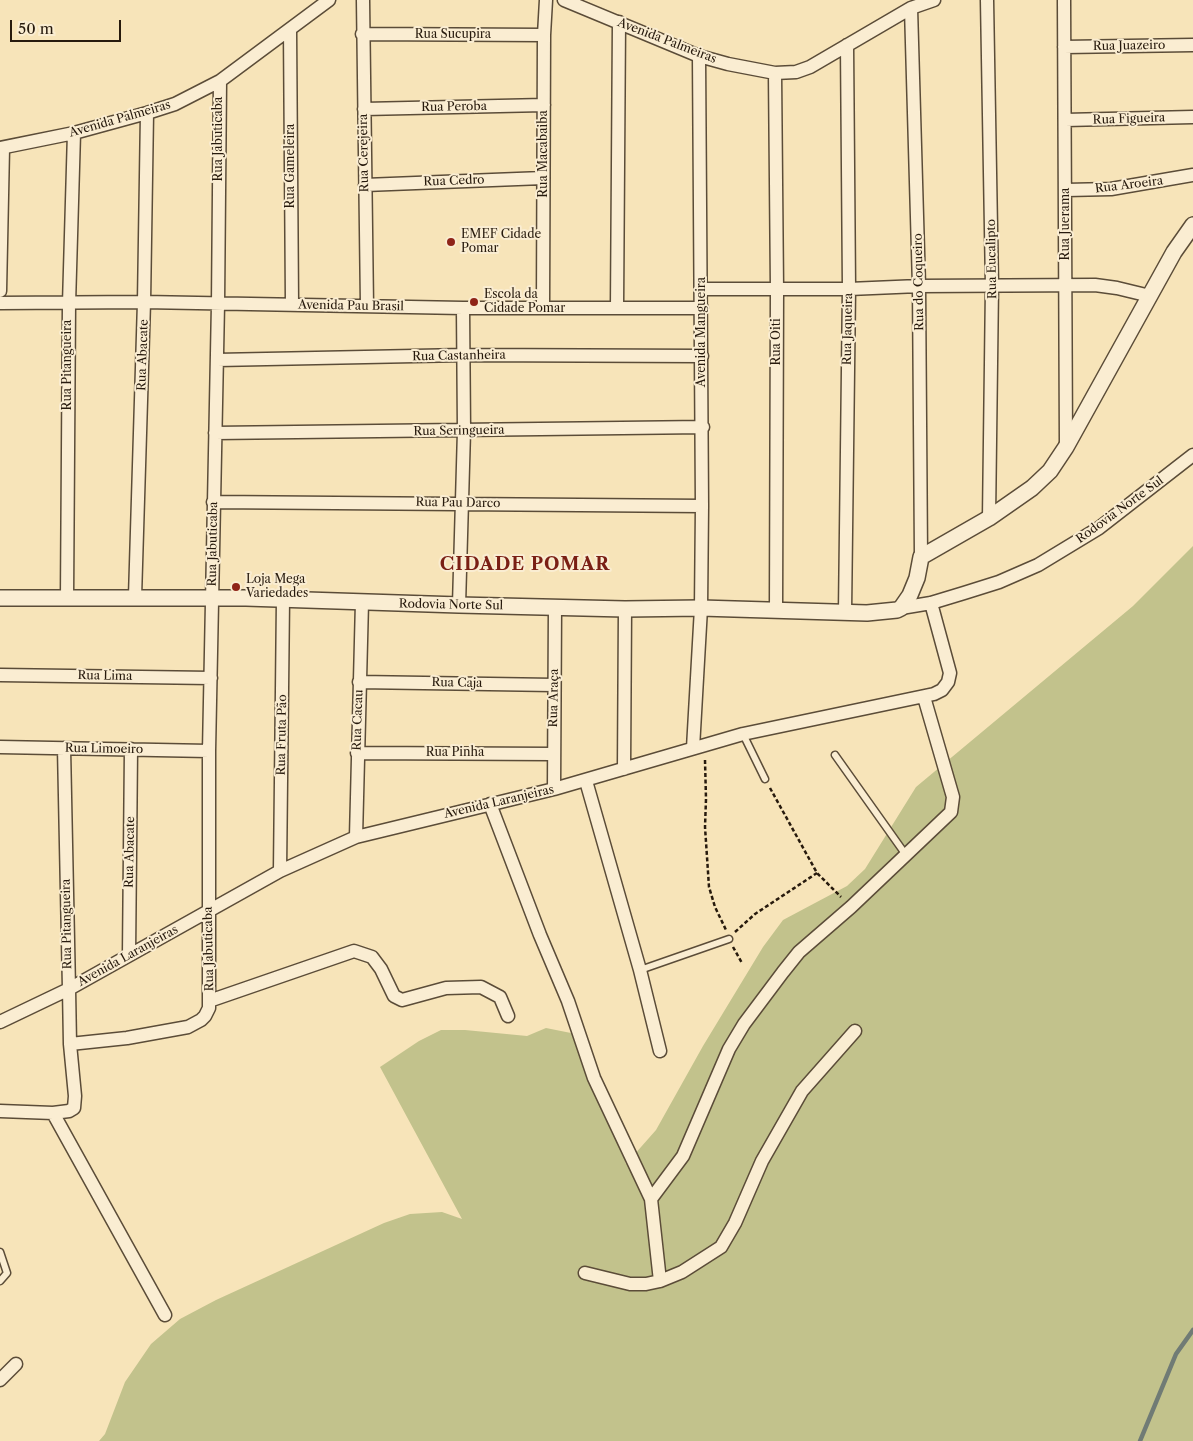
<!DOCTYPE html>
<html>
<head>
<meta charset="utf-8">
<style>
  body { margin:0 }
  #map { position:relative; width:1193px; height:1441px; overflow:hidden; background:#f7e4b9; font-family:"Libre Caslon Text",serif }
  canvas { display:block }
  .scale { position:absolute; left:10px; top:20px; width:111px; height:22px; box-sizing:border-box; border:2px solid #271a0d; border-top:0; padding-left:6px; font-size:15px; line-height:18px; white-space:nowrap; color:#271a0d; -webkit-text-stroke:4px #faedd2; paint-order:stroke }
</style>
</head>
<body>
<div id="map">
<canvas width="1193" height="1441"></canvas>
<div class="scale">50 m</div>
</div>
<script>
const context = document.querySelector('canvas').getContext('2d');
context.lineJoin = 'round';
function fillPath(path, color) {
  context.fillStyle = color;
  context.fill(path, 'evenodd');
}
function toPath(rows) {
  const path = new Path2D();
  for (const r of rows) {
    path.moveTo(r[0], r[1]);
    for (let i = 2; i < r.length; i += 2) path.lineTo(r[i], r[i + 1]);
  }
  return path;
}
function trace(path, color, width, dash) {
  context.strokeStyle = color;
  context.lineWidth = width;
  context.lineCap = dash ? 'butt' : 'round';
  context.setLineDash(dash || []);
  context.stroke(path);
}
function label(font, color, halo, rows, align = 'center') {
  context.font = font + ' "Libre Caslon Text",serif';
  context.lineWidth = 4;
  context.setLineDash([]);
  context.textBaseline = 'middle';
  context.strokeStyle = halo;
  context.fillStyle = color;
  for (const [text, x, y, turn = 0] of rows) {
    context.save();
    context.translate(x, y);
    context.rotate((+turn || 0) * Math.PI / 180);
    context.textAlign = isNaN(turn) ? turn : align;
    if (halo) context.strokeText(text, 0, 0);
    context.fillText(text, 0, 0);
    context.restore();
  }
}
fillPath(toPath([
  [1193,546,1193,1441,99,1441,105,1434,125,1382,151,1344,180,1319,216,1300,384,1223,410,1214,442,1212,462,1219,380,1067,419,1041,441,1030,465,1030,527,1036,546,1028,576,1034,604,1090,626,1164,656,1130,703,1046,763,947,783,920,847,886,865,869,916,787,1133,606]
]), '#c2c28c');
trace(toPath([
  [1140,1441,1176,1354,1193,1330]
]), '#707b75', 4.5);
const service = toPath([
  [743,734,765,779],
  [835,755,906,855],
  [640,970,729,939],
  [0,1252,7,1273,0,1281]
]);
const minor = toPath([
  [363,0,367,306],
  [564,0,699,56,728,64,775,73,796,72,810,67,911,8,934,0],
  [987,0,992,286,989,518],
  [1064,0,1066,447],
  [911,8,919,286,921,557],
  [290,29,292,304],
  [362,34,544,35],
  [1064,47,1193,45],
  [775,73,777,290,776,610],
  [364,109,544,105],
  [1065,120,1193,117],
  [0,148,74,133,147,113,175,104,220,81,329,0],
  [365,185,543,178],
  [1066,190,1111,189,1193,175],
  [702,289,849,289,919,286,1095,285,1117,288,1150,296],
  [0,291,3,148],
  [0,303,144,302,463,308,702,308],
  [617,307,619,22],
  [543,308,544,35,546,0],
  [217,360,464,355,702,356],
  [215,433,703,427],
  [213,502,702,506],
  [135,597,144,302,147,113],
  [67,598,69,304,74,133],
  [459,605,464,431,463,308],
  [901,608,931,603,964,593,999,582,1038,565,1099,528,1193,455],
  [845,612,849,289,847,45],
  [0,675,211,678],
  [359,682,554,685],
  [0,747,209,751],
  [693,748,701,608,702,506,699,56],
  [357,753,553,754],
  [624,769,625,609],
  [586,781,640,970,660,1051],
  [554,789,555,607],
  [490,804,540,935,568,1001,594,1078,651,1199,660,1281],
  [356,837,362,602],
  [280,871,283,599],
  [129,955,131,749],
  [209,1001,354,951,372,957,381,969,394,996,402,1000,446,988,481,987,500,997,508,1016],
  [0,1022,69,989,280,871,356,837,554,789,743,734,934,694,942,690,948,682,950,673,931,603],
  [70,1044,127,1038,188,1027,201,1020,205,1016,209,1008,209,751,218,304,220,81],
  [0,1111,53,1113,69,1111,74,1108,75,1096,70,1044,69,989,64,748],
  [53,1113,165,1315],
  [651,1199,683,1156,729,1049,744,1024,783,972,799,952,851,907,951,812,953,797,924,697],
  [585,1273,630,1284,646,1284,660,1281,682,1272,721,1247,735,1223,762,1161,802,1091,855,1031],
  [0,1380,16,1364]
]);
const tertiary = toPath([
  [0,598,246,598,459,605,625,609,701,608,867,613,897,610,901,608,910,595,917,578,921,557,989,518,1032,488,1050,471,1066,447,1174,252,1193,225]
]);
trace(service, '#5b4c38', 9);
trace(minor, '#5b4c38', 15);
trace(tertiary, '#5b4c38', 18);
trace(toPath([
  [705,760,706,799,705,827,709,887,715,907,726,930],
  [770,788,817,873,841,897],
  [735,932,755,914,817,873],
  [733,947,742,963]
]), '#271a0d', 2.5, [4, 2.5]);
trace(service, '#faedd2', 6);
trace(minor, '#faedd2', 12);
trace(tertiary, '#faedd2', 15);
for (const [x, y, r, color] of [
  [451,242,5,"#8f2418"],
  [474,302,5,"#8f2418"],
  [236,587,5,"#8f2418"]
]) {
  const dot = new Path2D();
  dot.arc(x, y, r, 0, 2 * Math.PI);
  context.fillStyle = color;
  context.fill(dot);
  trace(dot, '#faedd2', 2);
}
label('12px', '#271a0d', '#faedd2', [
  ["Rua Sucupira",453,35],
  ["Avenida Palmeiras",667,41,21],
  ["Rua Juazeiro",1129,46,-1],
  ["Rua Peroba",454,107,-1],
  ["Avenida Palmeiras",120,119,-16],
  ["Rua Figueira",1129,119,-2],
  ["Rua Jabuticaba",219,139,-90],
  ["Rua Cerejeira",364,153,-91],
  ["Rua Macabaiba",544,154,-90],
  ["Rua Gameleira",291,166,-90],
  ["Rua Cedro",454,181,-2],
  ["Rua Aroeira",1129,185,-7],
  ["Rua Juerama",1066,224,-90],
  ["Rua Eucalipto",992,259,-91],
  ["Rua do Coqueiro",919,282,-91],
  ["Avenida Pau Brasil",351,306,1],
  ["Rua Jaqueira",848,329,-89],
  ["Avenida Mangueira",702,332,-90],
  ["Rua Oiti",777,342,-90],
  ["Rua Abacate",143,355,-88],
  ["Rua Castanheira",459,356,-1],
  ["Rua Pitangueira",68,365,-90],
  ["Rua Seringueira",459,431,-1],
  ["Rua Pau Darco",458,503,1],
  ["Rodovia Norte Sul",1120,510,-36],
  ["Rua Jabuticaba",213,544,-89],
  ["Rodovia Norte Sul",451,605,1],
  ["Rua Lima",105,676,1],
  ["Rua Caja",457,683,1],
  ["Rua Araça",554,698,-89],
  ["Rua Cacau",358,720,-88],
  ["Rua Fruta Pão",282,735,-89],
  ["Rua Limoeiro",104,749,1],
  ["Rua Pinha",455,753],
  ["Avenida Laranjeiras",499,802,-13],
  ["Rua Abacate",130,852,-89],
  ["Rua Pitangueira",67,924,-91],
  ["Rua Jabuticaba",209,949,-91],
  ["Avenida Laranjeiras",128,956,-29]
]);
label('12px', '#271a0d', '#faedd2', [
  ["EMEF Cidade",461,235],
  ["Pomar",461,249],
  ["Escola da",484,295],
  ["Cidade Pomar",484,309],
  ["Loja Mega",246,580],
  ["Variedades",246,594]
], 'left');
context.letterSpacing = '1px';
label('bold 18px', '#7a1f14', '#faedd2', [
  ["CIDADE POMAR",525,565]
]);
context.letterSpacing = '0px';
</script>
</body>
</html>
